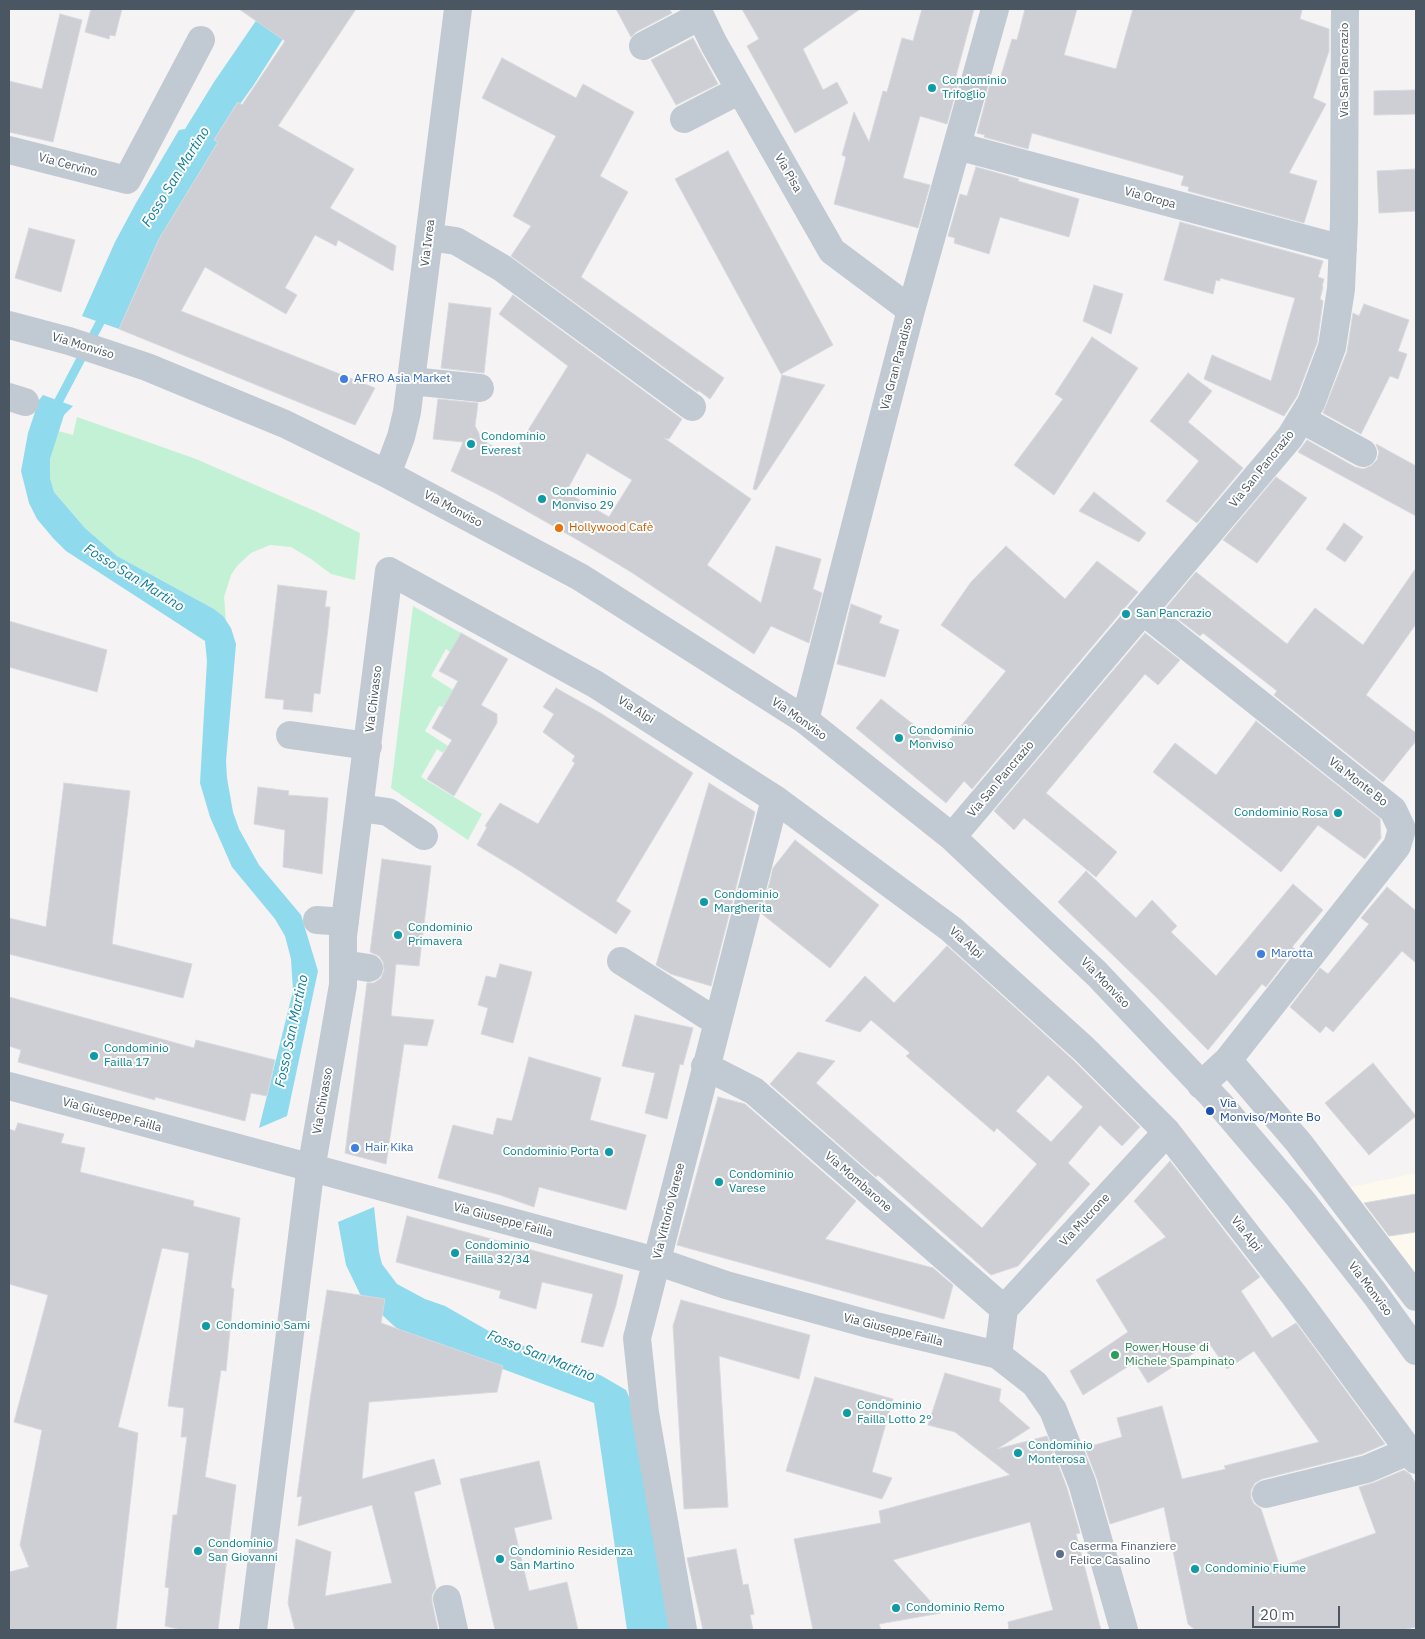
<!DOCTYPE html>
<html>
<head>
<meta charset="utf-8">
<style>
  body { margin:0 }
  #map { position:relative; width:1425px; height:1639px; overflow:hidden; background:#f5f3f3; font-family:"IBM Plex Sans",sans-serif }
  canvas { display:block }
  .frame { position:absolute; inset:0; border:10px solid #4a5661; pointer-events:none }
  .scale { position:absolute; left:1252px; top:1606px; width:88px; height:22px; box-sizing:border-box; border:2px solid #4a5661; border-top:0; padding-left:6px; font-size:15px; line-height:18px; white-space:nowrap; color:#4a5661; -webkit-text-stroke:4px #fff; paint-order:stroke }
</style>
</head>
<body>
<div id="map">
<canvas width="1425" height="1639"></canvas>
<div class="frame"></div>
<div class="scale">20 m</div>
</div>
<script>
const context = document.querySelector('canvas').getContext('2d');
context.lineJoin = 'round';
function fillPath(path, color) {
  context.fillStyle = color;
  context.fill(path, 'evenodd');
}
function toPath(rows) {
  const path = new Path2D();
  for (const r of rows) {
    path.moveTo(r[0], r[1]);
    for (let i = 2; i < r.length; i += 2) path.lineTo(r[i], r[i + 1]);
  }
  return path;
}
function trace(path, color, width, dash) {
  context.strokeStyle = color;
  context.lineWidth = width;
  context.lineCap = dash ? 'butt' : 'round';
  context.setLineDash(dash || []);
  context.stroke(path);
}
function label(font, color, halo, rows, align = 'center') {
  context.font = font + ' "IBM Plex Sans",sans-serif';
  context.lineWidth = 4;
  context.setLineDash([]);
  context.textBaseline = 'middle';
  context.strokeStyle = halo;
  context.fillStyle = color;
  for (const [text, x, y, turn = 0] of rows) {
    context.save();
    context.translate(x, y);
    context.rotate((+turn || 0) * Math.PI / 180);
    context.textAlign = isNaN(turn) ? turn : align;
    if (halo) context.strokeText(text, 0, 0);
    context.fillText(text, 0, 0);
    context.restore();
  }
}
fillPath(toPath([
  [1416,1173,1416,1273,1347,1188]
]), '#fdf9ef');
fillPath(toPath([
  [77,417,196,459,317,512,360,533,355,580,331,574,311,559,291,547,270,545,251,553,237,566,231,575,224,597,226,621,223,616,214,609,117,556,85,528,54,492,50,478,50,459,54,443,58,431,73,435],
  [413,606,461,633,450,652,446,649,431,676,453,690,443,707,439,706,425,731,448,746,443,753,437,749,421,777,482,814,468,840,391,788]
]), '#c3f1d5');
fillPath(toPath([
  [264,9,302,9,253,86,240,104,237,103,214,140,218,142,158,241,119,329,82,316,115,242,136,203,179,130,185,129,214,82],
  [43,395,73,406,64,415,50,459,50,478,54,492,85,528,117,556,214,609,223,616,231,628,236,644,226,761,227,778,233,812,239,829,259,865,301,915,318,971,287,1116,259,1128,293,991,291,959,285,936,275,919,232,867,210,817,200,783,207,661,205,641,66,551,53,538,37,519,29,503,21,471,28,433,39,400],
  [374,1207,379,1252,382,1264,397,1284,425,1299,445,1306,501,1338,578,1365,602,1376,626,1390,630,1399,671,1630,627,1630,594,1403,401,1331,394,1326,360,1294,346,1265,338,1222]
]), '#90daee');
trace(toPath([
  [54,410,105,313]
]), '#90daee', 9);
const building = toPath([
  [91,9,122,9,115,36,110,35,109,39,85,32,91,9],
  [239,9,356,9,278,126,354,169,330,208,396,246,393,271,338,240,336,246,315,235,285,288,297,295,286,314,205,267,181,311,375,388,355,425,119,329,159,239,218,142,214,140,238,102,242,105,285,41,239,9],
  [616,9,669,9,672,13,636,32,631,37,616,9],
  [742,9,860,9,803,49,823,90,837,82,848,103,795,133,747,46,759,39,742,9],
  [922,9,974,9,956,76,960,77,947,124,920,116,903,178,930,185,918,228,834,204,846,157,842,155,854,112,869,142,883,91,887,92,902,38,913,41,922,9],
  [1025,9,1077,9,1064,55,1116,69,1133,9,1302,9,1300,19,1329,29,1329,51,1313,98,1326,104,1289,173,1317,181,1304,223,1188,191,1189,187,1181,185,1184,176,1032,133,1028,149,984,137,985,135,977,133,990,84,998,86,1012,39,1017,40,1025,9],
  [60,14,82,20,53,142,9,132,9,81,42,89,60,14],
  [693,38,718,84,676,105,651,60,693,38],
  [502,58,576,98,583,84,634,112,600,176,628,192,581,277,724,378,710,399,698,390,698,392,511,256,531,226,513,216,556,136,482,98,502,58],
  [1416,90,1416,114,1374,115,1374,91,1416,90],
  [728,151,833,345,781,374,675,179,728,151],
  [976,167,1019,179,1018,181,1079,199,1069,237,1000,217,989,254,954,243,955,238,948,236,960,194,967,196,976,167],
  [1416,169,1416,211,1379,213,1377,171,1416,169],
  [1180,222,1323,261,1318,277,1324,279,1322,286,1323,287,1320,299,1323,301,1317,343,1297,396,1284,416,1204,379,1212,355,1271,381,1295,298,1220,278,1220,281,1216,280,1213,294,1164,280,1180,222],
  [29,228,75,240,61,292,15,278,29,228],
  [1094,285,1123,294,1111,334,1083,321,1094,285],
  [513,295,682,419,669,439,664,438,751,499,707,565,761,603,776,546,821,559,813,589,822,593,809,643,771,626,754,654,631,572,576,539,495,493,451,471,463,442,433,439,438,399,478,403,475,426,483,441,512,456,568,366,499,314,513,295],
  [587,453,632,480,609,517,566,492,587,453],
  [449,303,491,308,484,373,441,368,449,303],
  [1364,304,1409,320,1398,351,1407,354,1398,379,1390,376,1361,434,1323,413,1347,352,1353,313,1359,316,1364,304],
  [1092,337,1138,368,1054,495,1014,465,1063,399,1055,394,1092,337],
  [1188,373,1212,391,1188,422,1243,468,1197,523,1166,501,1199,461,1150,421,1188,373],
  [782,375,825,385,756,490,753,489,782,375],
  [1307,440,1355,467,1363,469,1371,466,1377,460,1379,452,1376,444,1416,466,1416,516,1298,452,1307,440],
  [1276,477,1307,498,1257,563,1223,540,1276,477],
  [1094,492,1146,533,1139,542,1079,511,1094,492],
  [1344,523,1363,537,1345,562,1326,549,1344,523],
  [1006,546,1065,599,1097,561,1138,592,972,789,964,781,946,803,856,728,881,699,943,748,1006,671,941,625,971,582,1006,546],
  [1416,568,1416,624,1366,695,1416,733,1416,741,1383,782,1274,695,1277,691,1203,633,1200,636,1165,609,1196,572,1287,644,1315,608,1363,645,1416,568],
  [278,585,327,591,325,607,330,607,328,628,320,694,314,693,312,712,283,709,284,700,265,698,278,585],
  [851,604,882,616,879,623,899,630,885,677,837,664,851,604],
  [9,621,107,650,97,692,9,667,9,621],
  [461,633,508,659,481,705,497,714,497,723,454,796,427,779,452,740,432,728,458,681,439,671,461,633],
  [1145,633,1180,660,1158,685,1145,674,1046,793,1117,852,1096,877,1024,818,1014,830,994,811,1145,633],
  [556,688,602,714,693,773,616,901,631,911,616,934,520,871,477,845,487,827,485,826,500,803,538,824,575,763,572,761,575,756,543,732,554,714,543,707,556,688],
  [1256,721,1380,819,1381,838,1365,859,1318,825,1281,872,1153,772,1175,743,1216,775,1256,721],
  [64,783,130,791,112,944,192,964,183,998,9,954,9,918,46,927,64,783],
  [709,783,755,812,711,986,671,974,656,965,709,783],
  [258,787,289,791,288,795,328,798,322,874,283,867,285,830,254,824,258,787],
  [795,840,879,905,830,968,762,914,773,868,795,840],
  [382,859,431,866,419,966,396,964,391,1016,434,1020,427,1046,404,1044,386,1164,345,1153,367,983,374,983,381,978,384,970,383,962,379,956,370,952,382,859],
  [1086,871,1136,918,1152,900,1177,926,1171,932,1216,976,1293,884,1323,910,1292,947,1295,949,1266,987,1262,984,1208,1050,1151,992,1058,902,1086,871],
  [1387,887,1416,911,1416,963,1402,951,1333,1032,1326,1026,1320,1033,1290,1007,1320,968,1328,974,1369,924,1361,918,1387,887],
  [947,946,1073,1060,1140,1127,1122,1146,1100,1125,1068,1163,1090,1184,1018,1266,991,1275,878,1175,876,1177,770,1084,798,1052,835,1061,816,1083,982,1228,1037,1164,997,1128,994,1132,906,1056,910,1053,871,1020,860,1032,825,1021,865,976,894,1003,947,946],
  [1048,1075,1083,1107,1051,1142,1016,1111,1048,1075],
  [500,964,532,972,513,1043,481,1034,488,1008,478,1005,486,976,496,978,500,964],
  [9,997,194,1048,196,1040,275,1060,267,1096,251,1093,245,1121,155,1097,155,1100,18,1062,21,1050,9,1046,9,997],
  [635,1015,693,1028,683,1065,680,1064,667,1119,645,1113,655,1073,622,1066,635,1015],
  [529,1057,601,1078,590,1120,646,1135,626,1210,539,1187,534,1207,500,1195,438,1178,453,1125,493,1135,497,1118,512,1121,529,1057],
  [1373,1063,1416,1116,1369,1155,1325,1103,1373,1063],
  [718,1097,745,1104,856,1201,825,1239,933,1268,953,1285,944,1319,677,1245,718,1097],
  [18,1123,64,1134,61,1143,85,1148,80,1172,194,1201,193,1206,240,1218,231,1287,234,1289,226,1371,221,1370,205,1477,236,1485,218,1630,182,1630,165,1626,169,1588,165,1587,173,1515,177,1515,187,1437,181,1437,184,1408,168,1406,189,1253,162,1248,118,1427,138,1433,116,1630,9,1630,9,1572,29,1567,20,1545,42,1430,14,1422,48,1295,9,1284,9,1129,15,1131,18,1123],
  [1170,1161,1260,1277,1241,1291,1272,1338,1296,1323,1385,1444,1362,1454,1262,1479,1255,1483,1251,1490,1251,1498,1254,1504,1261,1509,1280,1567,1376,1533,1359,1487,1373,1483,1404,1470,1410,1474,1416,1484,1416,1627,1401,1630,1195,1630,1188,1624,1164,1507,1110,1524,1097,1479,1085,1448,1122,1437,1117,1418,1162,1406,1182,1479,1226,1469,1224,1466,1319,1442,1254,1351,1227,1369,1209,1343,1148,1383,1135,1362,1083,1395,1070,1371,1128,1332,1096,1280,1166,1237,1134,1201,1170,1161],
  [1416,1194,1416,1232,1389,1236,1364,1203,1416,1194],
  [407,1216,623,1275,616,1305,603,1347,581,1342,593,1294,542,1282,536,1309,499,1298,501,1291,396,1262,407,1216],
  [327,1290,385,1299,381,1323,503,1366,497,1392,369,1402,362,1479,434,1459,441,1484,414,1492,436,1588,432,1595,432,1602,438,1630,295,1630,288,1603,296,1539,331,1552,325,1596,392,1583,372,1505,298,1526,302,1496,297,1497,311,1393,327,1290],
  [681,1300,810,1335,799,1379,719,1356,728,1507,684,1509,673,1326,681,1300],
  [945,1373,1001,1389,999,1401,1030,1428,997,1449,1047,1436,1067,1488,1080,1533,1076,1534,1101,1630,1009,1630,1008,1622,1053,1610,1030,1522,893,1560,941,1613,879,1624,881,1630,813,1630,794,1539,881,1523,879,1511,1010,1475,955,1432,928,1425,945,1373],
  [815,1377,893,1399,872,1472,892,1478,882,1499,786,1471,815,1377],
  [539,1461,552,1519,514,1528,529,1591,567,1582,578,1630,495,1630,460,1479,539,1461],
  [736,1549,743,1585,748,1584,754,1614,750,1615,753,1630,703,1630,687,1558,736,1549]
]);
fillPath(building, '#cdcfd5');
trace(building, '#d7d9de', 1);
trace(toPath([
  [697,9,714,44,832,251,911,310],
  [643,46,700,16],
  [684,119,740,90],
  [957,146,1343,249],
  [9,150,127,180,201,40],
  [429,237,456,241,502,268,692,407],
  [9,325,69,341,147,367,285,424,387,474,580,577,805,720,952,837,1097,974,1219,1103,1299,1197,1375,1294,1416,1351],
  [411,381,480,388],
  [9,397,25,402],
  [1301,419,1363,453],
  [387,474,401,437,407,412,458,9],
  [1143,611,1393,810,1402,829,1397,846,1228,1060,1201,1085],
  [805,720,911,310,995,9],
  [290,735,368,746],
  [360,808,388,812,424,836],
  [952,837,1290,437,1311,403,1332,347,1341,289,1344,221,1345,9],
  [317,920,345,922],
  [621,961,717,1022],
  [343,964,369,968],
  [1228,1060,1299,1143,1416,1297],
  [705,1066,754,1091,1004,1309],
  [9,1086,656,1261,726,1285,872,1325,998,1355,1035,1384,1053,1410,1082,1483,1124,1630],
  [1004,1309,1167,1132],
  [998,1355,1004,1309],
  [1266,1494,1367,1469,1409,1451],
  [447,1599,454,1630],
  [253,1630,309,1181,343,985,343,936,389,571,595,684,775,799,951,929,1084,1049,1167,1132,1294,1295,1416,1460],
  [683,1630,645,1413,637,1338,775,799]
]), '#c1cad2', 28);
for (const [x, y, r, color] of [
  [932,88,5,"#0f9aa8"],
  [344,379,5,"#3f7fe0"],
  [471,444,5,"#0f9aa8"],
  [542,499,5,"#0f9aa8"],
  [559,528,5,"#e8710a"],
  [1126,614,5,"#0f9aa8"],
  [899,738,5,"#0f9aa8"],
  [1338,813,5,"#0f9aa8"],
  [704,902,5,"#0f9aa8"],
  [398,935,5,"#0f9aa8"],
  [1261,954,5,"#3f7fe0"],
  [94,1056,5,"#0f9aa8"],
  [1210,1111,5,"#1a4fb4"],
  [355,1148,5,"#3f7fe0"],
  [609,1152,5,"#0f9aa8"],
  [719,1182,5,"#0f9aa8"],
  [455,1253,5,"#0f9aa8"],
  [206,1326,5,"#0f9aa8"],
  [1115,1355,5,"#2e9e5b"],
  [847,1413,5,"#0f9aa8"],
  [1018,1453,5,"#0f9aa8"],
  [198,1551,5,"#0f9aa8"],
  [1060,1554,5,"#5c6f8a"],
  [500,1559,5,"#0f9aa8"],
  [1195,1569,5,"#0f9aa8"],
  [896,1608,5,"#0f9aa8"]
]) {
  const dot = new Path2D();
  dot.arc(x, y, r, 0, 2 * Math.PI);
  context.fillStyle = color;
  context.fill(dot);
  trace(dot, '#fff', 2);
}
label('12px', '#4a5661', '#fff', [
  ["Via San Pancrazio",1345,70,-90],
  ["Via Cervino",68,165,15],
  ["Via Pisa",788,173,60],
  ["Via Oropa",1150,198,15],
  ["Via Ivrea",428,243,-83],
  ["Via Monviso",83,346,17],
  ["Via Gran Paradiso",897,364,-75],
  ["Via San Pancrazio",1262,469,-51],
  ["Via Monviso",453,509,28],
  ["Via Chivasso",374,699,-83],
  ["Via Alpi",636,710,32],
  ["Via Monviso",799,719,35],
  ["Via San Pancrazio",1001,779,-50],
  ["Via Monte Bo",1358,782,38],
  ["Via Alpi",966,943,42],
  ["Via Monviso",1105,983,46],
  ["Via Chivasso",323,1101,-80],
  ["Via Giuseppe Failla",112,1115,15],
  ["Via Mombarone",858,1182,41],
  ["Via Vittorio Varese",669,1211,-76],
  ["Via Giuseppe Failla",503,1220,15],
  ["Via Mucrone",1085,1220,-47],
  ["Via Alpi",1246,1234,52],
  ["Via Monviso",1370,1289,53],
  ["Via Giuseppe Failla",893,1330,14]
]);
label('12px', '#0d838f', '#fff', [
  ["Condominio",942,81],
  ["Trifoglio",942,95],
  ["Condominio",481,437],
  ["Everest",481,451],
  ["Condominio",552,492],
  ["Monviso 29",552,506],
  ["San Pancrazio",1136,614],
  ["Condominio",909,731],
  ["Monviso",909,745],
  ["Condominio Rosa",1328,813,"right"],
  ["Condominio",714,895],
  ["Margherita",714,909],
  ["Condominio",408,928],
  ["Primavera",408,942],
  ["Condominio",104,1049],
  ["Failla 17",104,1063],
  ["Condominio Porta",599,1152,"right"],
  ["Condominio",729,1175],
  ["Varese",729,1189],
  ["Condominio",465,1246],
  ["Failla 32/34",465,1260],
  ["Condominio Sami",216,1326],
  ["Condominio",857,1406],
  ["Failla Lotto 2°",857,1420],
  ["Condominio",1028,1446],
  ["Monterosa",1028,1460],
  ["Condominio",208,1544],
  ["San Giovanni",208,1558],
  ["Condominio Residenza",510,1552],
  ["San Martino",510,1566],
  ["Condominio Fiume",1205,1569],
  ["Condominio Remo",906,1608]
], 'left');
label('12px', '#366cbe', '#fff', [
  ["AFRO Asia Market",354,379],
  ["Marotta",1271,954],
  ["Hair Kika",365,1148]
], 'left');
label('12px', '#c56008', '#fff', [
  ["Hollywood Cafè",569,528]
], 'left');
label('12px', '#164399', '#fff', [
  ["Via",1220,1104],
  ["Monviso/Monte Bo",1220,1118]
], 'left');
label('12px', '#27864d', '#fff', [
  ["Power House di",1125,1348],
  ["Michele Spampinato",1125,1362]
], 'left');
label('12px', '#4e5e75', '#fff', [
  ["Caserma Finanziere",1070,1547],
  ["Felice Casalino",1070,1561]
], 'left');
label('italic 14px', '#0c7c9b', '#fff', [
  ["Fosso San Martino",176,177,-58],
  ["Fosso San Martino",134,578,32],
  ["Fosso San Martino",292,1031,-78],
  ["Fosso San Martino",541,1356,22]
]);
</script>
</body>
</html>
